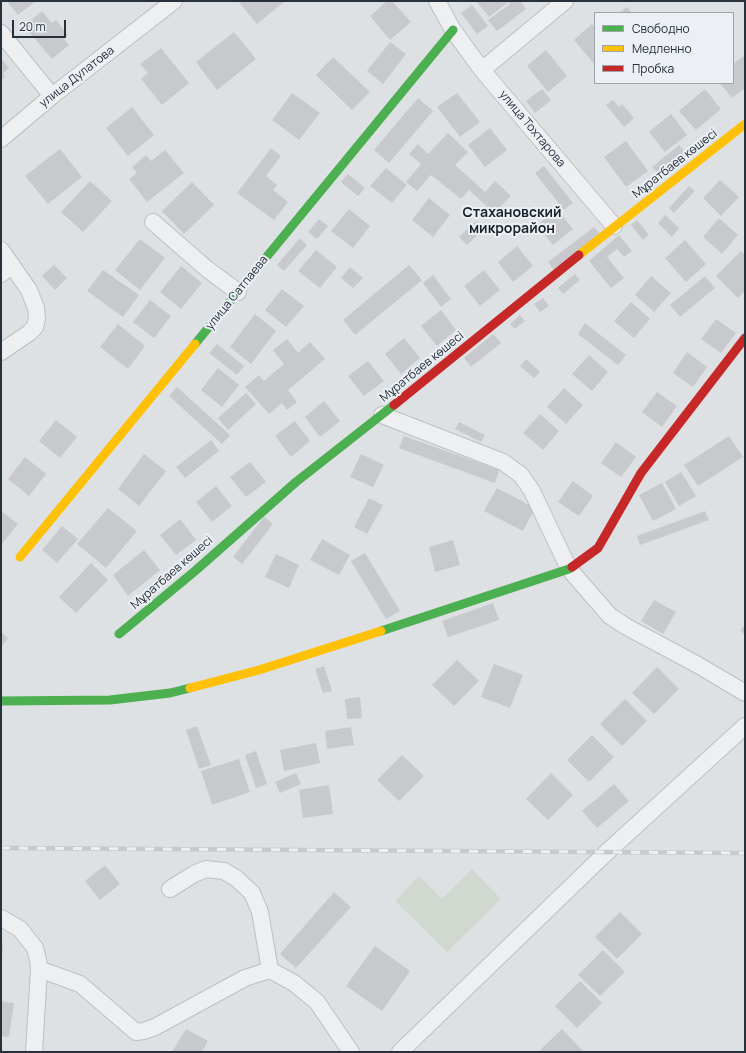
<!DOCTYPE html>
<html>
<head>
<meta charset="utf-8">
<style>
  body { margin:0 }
  #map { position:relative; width:746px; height:1053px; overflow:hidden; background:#dee1e4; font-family:Manrope,sans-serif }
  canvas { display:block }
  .frame { position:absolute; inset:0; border:2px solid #27313c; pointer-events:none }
  .legend { position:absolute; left:594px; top:12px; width:140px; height:72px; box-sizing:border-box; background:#ecf0f4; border:1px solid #9da4aa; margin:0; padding:5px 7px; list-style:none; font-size:12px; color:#27313c }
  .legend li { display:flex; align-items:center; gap:8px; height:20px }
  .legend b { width:20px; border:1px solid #9da4aa }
  .scale { position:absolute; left:12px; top:20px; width:54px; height:18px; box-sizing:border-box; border:2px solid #27313c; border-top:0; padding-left:5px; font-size:12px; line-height:14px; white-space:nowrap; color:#27313c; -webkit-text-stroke:3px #ecf0f4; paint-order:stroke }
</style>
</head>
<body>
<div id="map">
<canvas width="746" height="1053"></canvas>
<div class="frame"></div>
<ul class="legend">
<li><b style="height:5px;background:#4caf50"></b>Свободно</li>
<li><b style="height:5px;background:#ffc107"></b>Медленно</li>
<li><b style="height:5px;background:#c62828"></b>Пробка</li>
</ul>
<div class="scale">20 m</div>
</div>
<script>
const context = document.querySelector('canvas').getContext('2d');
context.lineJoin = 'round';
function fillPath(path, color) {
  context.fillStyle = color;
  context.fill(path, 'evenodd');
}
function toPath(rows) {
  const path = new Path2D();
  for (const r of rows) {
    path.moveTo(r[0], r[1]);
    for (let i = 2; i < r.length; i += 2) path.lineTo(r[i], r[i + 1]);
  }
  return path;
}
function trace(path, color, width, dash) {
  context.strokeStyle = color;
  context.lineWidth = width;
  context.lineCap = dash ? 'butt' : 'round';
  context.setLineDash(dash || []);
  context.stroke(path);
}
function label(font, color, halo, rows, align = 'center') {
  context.font = font + ' Manrope,sans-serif';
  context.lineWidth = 4;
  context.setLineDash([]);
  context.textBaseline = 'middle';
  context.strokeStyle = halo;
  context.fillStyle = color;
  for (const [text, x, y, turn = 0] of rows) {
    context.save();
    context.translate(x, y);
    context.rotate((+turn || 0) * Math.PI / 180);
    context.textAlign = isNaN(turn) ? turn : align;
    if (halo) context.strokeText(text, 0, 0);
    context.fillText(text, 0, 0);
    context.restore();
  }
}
fillPath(toPath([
  [472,869,501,899,447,952,395,901,419,876,442,899]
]), '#d0d8cf');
fillPath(toPath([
  [7,1,36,1,18,15],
  [238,1,285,1,257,24],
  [387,1,392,1,411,22,390,40,370,16],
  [476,1,506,1,507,3,489,17],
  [508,1,520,1,526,9,497,31,488,20,510,4],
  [472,5,488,26,477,34,461,13],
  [627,7,632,13,619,13],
  [42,11,52,23,56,20,68,35,64,39,69,45,52,59,24,26],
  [592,24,595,28,595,65,574,40],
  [234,32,256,59,217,90,196,62],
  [390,42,406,54,383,84,367,71],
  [161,48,189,83,162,105,141,79,148,73,140,64],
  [546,50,567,76,548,92,527,66],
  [745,55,745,88,732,98,720,83,733,83,733,64],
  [333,57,370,92,352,110,316,75],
  [1,58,9,68,3,73,5,77,1,80],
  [542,89,551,100,535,113,526,101],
  [705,89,721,109,696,130,679,111],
  [292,93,320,113,299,140,272,120],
  [457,93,480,122,460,137,437,107],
  [418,98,433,111,389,163,374,150],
  [613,100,619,107,622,104,634,118,624,127,606,105],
  [132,107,154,135,128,156,106,128],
  [671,114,687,135,665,152,649,132],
  [490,128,507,150,485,167,468,145],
  [448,133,468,152,455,165,485,192,495,181,511,196,494,213,469,190,461,199,431,175,417,191,406,182,421,164,409,154,418,144,428,154],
  [626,141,648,171,626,187,604,157],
  [679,145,687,154,661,176,652,167],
  [271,148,281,156,266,176,277,185,273,190,288,202,274,220,237,193],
  [60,149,82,177,48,204,25,176],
  [165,150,184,173,147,202,129,179,137,173,132,167,146,155,151,161],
  [544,166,573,203,564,210,535,173],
  [386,168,407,185,392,203,370,186],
  [348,174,365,188,358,196,341,182],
  [720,180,739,197,721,216,703,198],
  [90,181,112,201,83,232,61,212],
  [192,182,214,205,184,234,162,211],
  [689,186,695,191,674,213,669,208],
  [429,198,450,215,433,237,412,220],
  [349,209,370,226,353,248,331,231],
  [557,209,573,229,553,245,537,225],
  [665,215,679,228,672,237,658,223],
  [719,218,738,235,722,254,703,237],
  [319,219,328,226,317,239,308,232],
  [637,220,649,235,643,240,631,225],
  [476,221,484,229,467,245,459,237],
  [594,227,600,234,554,270,548,262],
  [619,235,632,251,624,257,617,249,607,257,624,278,611,288,589,261],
  [300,238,307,245,284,271,277,265],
  [140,239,165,258,140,290,115,270],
  [685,240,706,264,686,282,665,258],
  [517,246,533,266,513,282,498,262],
  [316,250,337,267,320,288,298,271],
  [741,251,745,255,745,291,738,298,716,276],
  [54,265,67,278,55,290,42,276],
  [409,265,422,280,355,335,343,320],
  [181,266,202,283,181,309,160,292],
  [350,267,363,278,353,288,341,278],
  [103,270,139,295,123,317,87,291],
  [484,270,500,290,480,306,464,286],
  [575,274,580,280,563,294,558,288],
  [433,275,451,299,441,307,423,283],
  [651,276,671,293,654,312,635,295],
  [705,276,715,288,680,317,670,305],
  [282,289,304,306,286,327,265,310],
  [543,298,549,306,540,312,534,304],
  [150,300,171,316,154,338,133,322],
  [631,302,650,319,634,338,614,321],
  [441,310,456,330,437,346,421,326],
  [255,314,276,331,251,364,230,347],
  [520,315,525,321,515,329,510,324],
  [716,319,736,333,721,353,701,339],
  [585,323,626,355,618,365,578,334],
  [118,324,145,346,128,369,100,347],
  [493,334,501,343,471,367,464,358],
  [404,338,420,358,401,374,385,354],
  [287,339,298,353,310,342,325,359,288,390,297,402,287,410,282,403,269,414,245,387,259,375,264,381,284,364,273,350],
  [217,344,244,366,237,375,209,353],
  [687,352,707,367,693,387,673,373],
  [589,355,608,372,592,391,572,374],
  [526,359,540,372,534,378,520,366],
  [368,361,384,381,364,396,348,376],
  [218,368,239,385,222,407,201,390],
  [177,387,230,435,222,444,169,396],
  [564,388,583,405,566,424,547,407],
  [657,392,677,406,662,427,642,412],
  [246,393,256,404,228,430,218,418],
  [324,401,340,421,320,437,305,417],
  [540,414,559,431,543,450,523,433],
  [56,420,77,437,60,458,39,441],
  [295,421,310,441,291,457,275,436],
  [459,422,485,435,481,442,455,429],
  [404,436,499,470,495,483,399,448],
  [729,436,743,457,698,486,684,465],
  [211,440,219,451,185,478,176,467],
  [616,442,636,457,621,477,601,463],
  [144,454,166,471,139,506,118,489],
  [361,454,384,465,373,487,350,477],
  [25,457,46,474,29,496,8,479],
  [250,462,266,482,246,497,230,477],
  [681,472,696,496,679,506,665,482],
  [573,481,593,496,579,516,558,502],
  [662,483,676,509,653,521,639,495],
  [216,486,232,506,212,522,196,502],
  [497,488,535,508,523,531,484,511],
  [369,498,383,505,367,534,354,527],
  [108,508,137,531,106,568,77,544],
  [1,511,18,524,1,545],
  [705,511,709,520,640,545,637,536],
  [264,517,273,524,242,564,233,557],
  [180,519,196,540,176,555,160,535],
  [62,526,78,539,57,563,42,550],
  [322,539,350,555,339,575,310,560],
  [453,540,460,565,435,572,429,547],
  [144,550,160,570,128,596,113,575],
  [365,553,400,611,386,619,351,561],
  [276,554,299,565,289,588,265,577],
  [91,563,108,580,76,613,59,597],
  [654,600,676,612,663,634,641,621],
  [493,603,499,620,448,637,442,621],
  [745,625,745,635,740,630],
  [1,632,8,638,1,647],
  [457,660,479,681,454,706,432,685],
  [494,664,523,675,510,708,481,697],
  [324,666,332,691,323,693,315,669],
  [657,667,679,689,654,714,632,693],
  [360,697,362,718,347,719,345,699],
  [625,699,647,721,622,746,600,724],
  [197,726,211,765,199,769,186,730],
  [351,727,354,745,327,749,325,731],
  [592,735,614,757,589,782,567,760],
  [316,743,320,763,284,771,280,750],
  [256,751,267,784,256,788,245,755],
  [402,755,424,776,399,801,377,780],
  [239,759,250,792,212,805,201,771],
  [296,773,301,784,280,793,275,782],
  [551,773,573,795,548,820,526,799],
  [614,784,629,801,597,828,582,811],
  [329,785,333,814,303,818,299,790],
  [105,865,120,884,100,900,85,881],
  [334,892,351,907,296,968,280,954],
  [620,912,642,934,617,959,595,937],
  [1,942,3,943,2,962,1,962],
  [375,946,410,971,382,1011,346,986],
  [603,950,625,972,600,996,578,975],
  [580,981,602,1003,577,1028,555,1006],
  [1,1001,14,1003,9,1037,1,1036],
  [186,1029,208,1041,202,1052,172,1052],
  [562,1029,583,1051,582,1052,538,1052]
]), '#c7c9cc');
const street = toPath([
  [437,1,453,30,482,70,614,226],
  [1,33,52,96],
  [482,70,565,1],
  [1,139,52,96,174,1],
  [153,222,207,269,238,292],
  [1,250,29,290,36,308,37,318,35,327,29,333,1,352],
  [1,274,12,265],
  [382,415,503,462,521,475,532,491,569,569,610,616,627,627,698,665,745,693],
  [170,889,194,874,206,869,224,871,236,878,252,893,260,912,270,970],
  [1,918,20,929,35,948,38,960,39,969,34,1052],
  [39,969,80,984,136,1032,144,1031,155,1027,245,978,270,970,294,983,317,1002,351,1052],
  [400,1052,607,852,745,726]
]);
trace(street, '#bdbfc2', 18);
trace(street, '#eeeff1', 16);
trace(toPath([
  [195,344,453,30],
  [381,631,569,569,572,567],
  [119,634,195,571,296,482,394,405],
  [1,701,110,700,170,693,190,688]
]), '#4caf50', 9);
trace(toPath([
  [579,255,745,124],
  [20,557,195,344],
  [190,688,259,670,381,631]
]), '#ffc107', 9);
trace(toPath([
  [394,405,579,255],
  [572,567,598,548,641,473,745,338]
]), '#c62828', 9);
const rail = toPath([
  [1,848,745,853]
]);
trace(rail, '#c7cacc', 4.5);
trace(rail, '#ecf0f4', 3, [9]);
label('12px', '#27313c', '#ecf0f4', [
  ["улица Дулатова",77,77,-38],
  ["улица Тохтарова",532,129,50],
  ["Мұратбаев көшесі",675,164,-38],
  ["улица Сатпаева",237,293,-51],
  ["Мұратбаев көшесі",422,367,-39],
  ["Мұратбаев көшесі",172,573,-41]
]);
label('bold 14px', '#19222c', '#ecf0f4', [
  ["Стахановский",512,213],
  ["микрорайон",512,229]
]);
</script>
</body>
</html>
